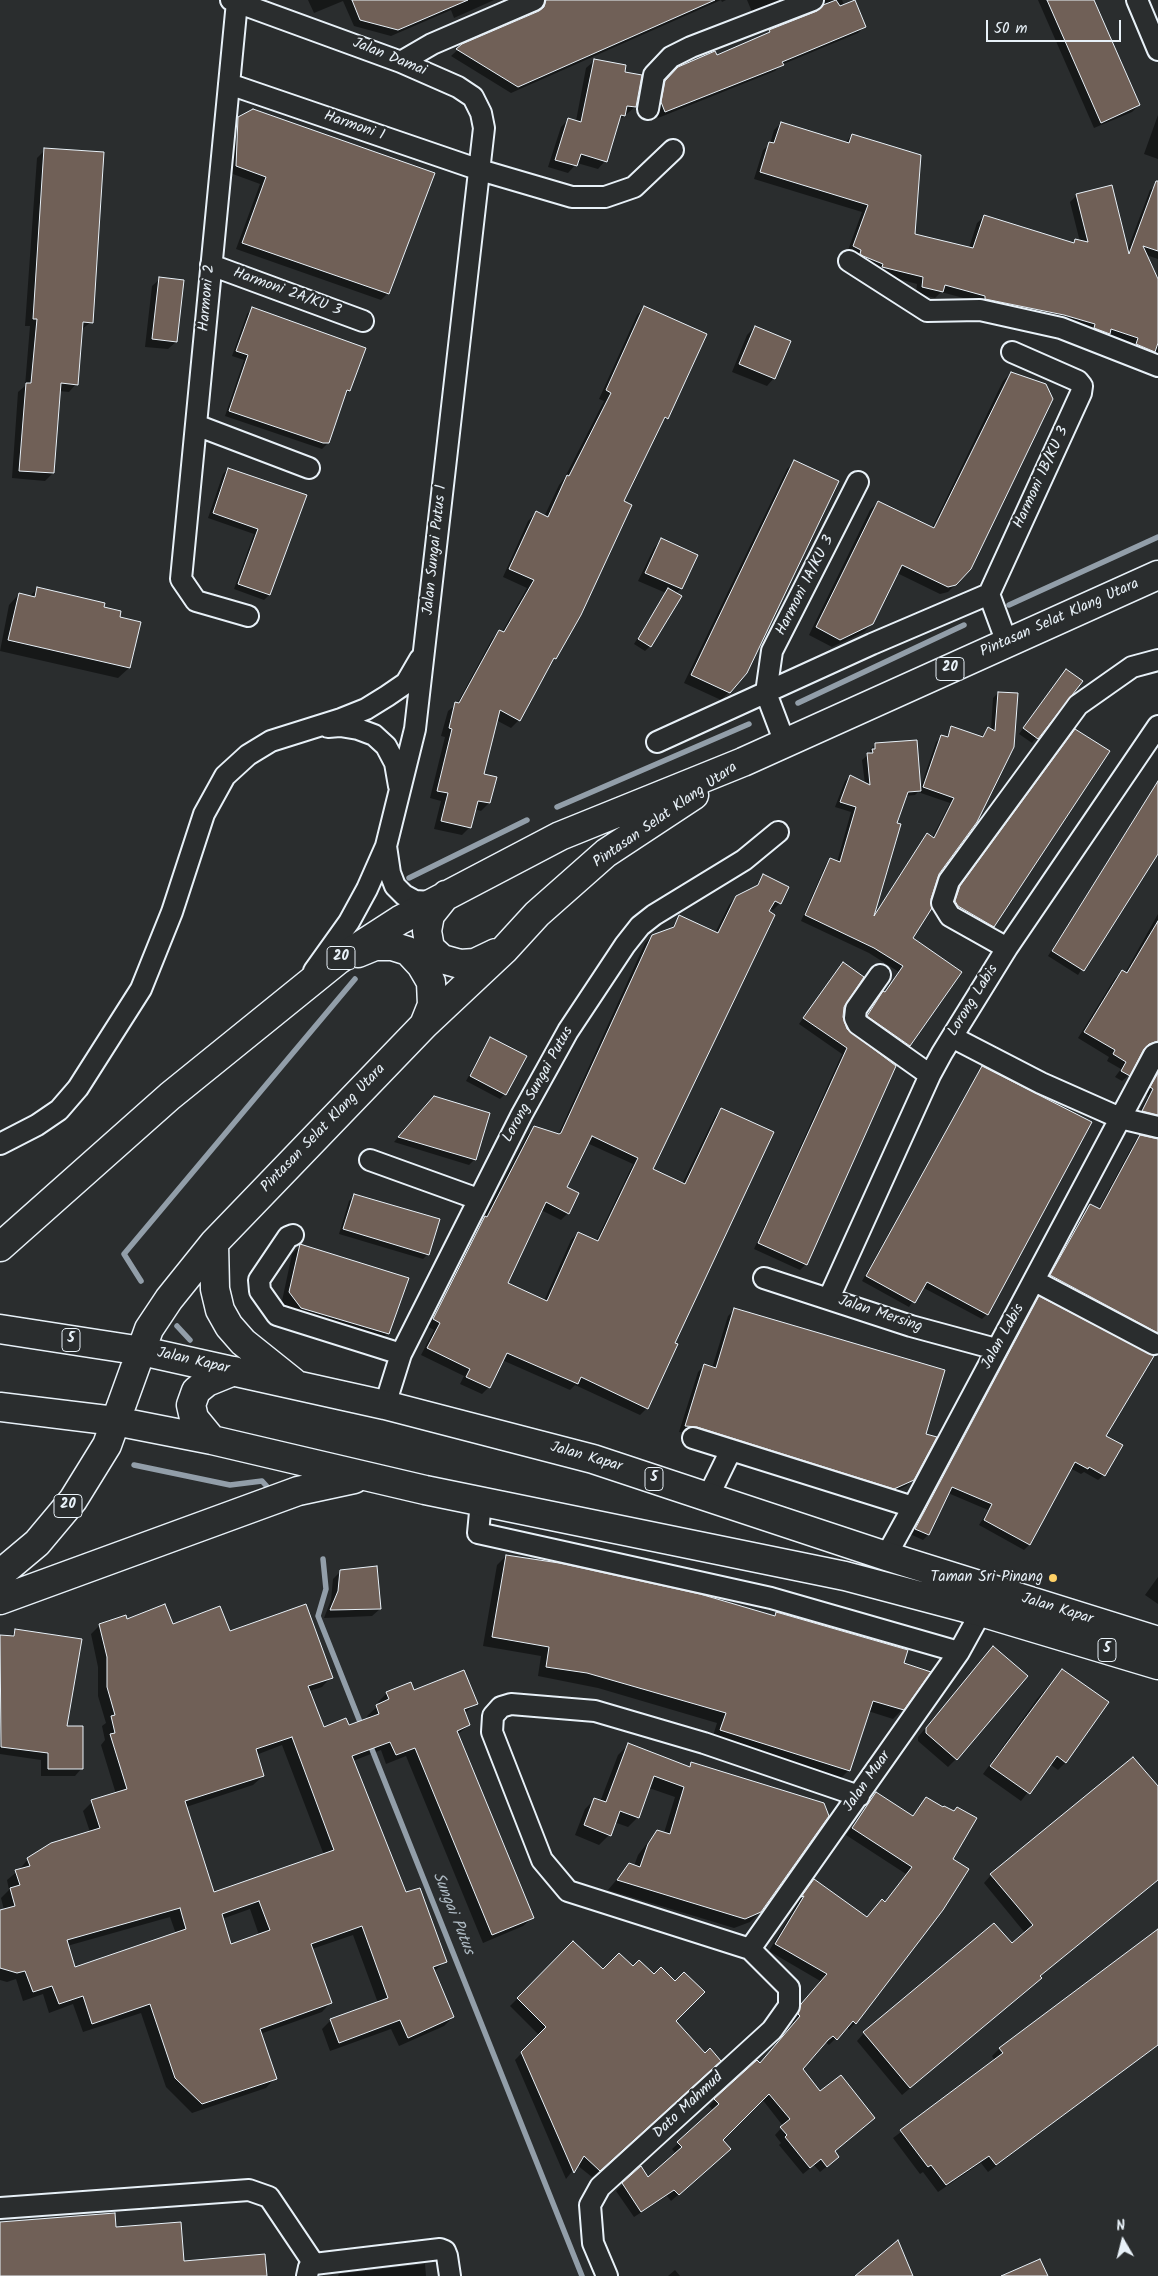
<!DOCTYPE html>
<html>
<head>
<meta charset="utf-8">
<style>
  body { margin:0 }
  #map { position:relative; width:1158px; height:2276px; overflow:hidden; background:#2a2d2e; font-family:Kalam,sans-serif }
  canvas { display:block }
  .north { position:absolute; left:1098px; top:2216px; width:50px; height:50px; -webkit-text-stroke:4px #2a2d2e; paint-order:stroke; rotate:352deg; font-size:14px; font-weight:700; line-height:20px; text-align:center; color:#e8f1f8 }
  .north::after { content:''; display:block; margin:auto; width:18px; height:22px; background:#e8f1f8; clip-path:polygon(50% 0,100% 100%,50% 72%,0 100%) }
  .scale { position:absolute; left:986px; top:20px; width:135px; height:22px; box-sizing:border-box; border:2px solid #e8f1f8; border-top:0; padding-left:6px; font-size:15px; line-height:18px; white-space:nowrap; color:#e8f1f8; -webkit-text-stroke:4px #2a2d2e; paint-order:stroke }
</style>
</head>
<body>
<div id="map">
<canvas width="1158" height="2276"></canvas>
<div class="north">N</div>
<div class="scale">50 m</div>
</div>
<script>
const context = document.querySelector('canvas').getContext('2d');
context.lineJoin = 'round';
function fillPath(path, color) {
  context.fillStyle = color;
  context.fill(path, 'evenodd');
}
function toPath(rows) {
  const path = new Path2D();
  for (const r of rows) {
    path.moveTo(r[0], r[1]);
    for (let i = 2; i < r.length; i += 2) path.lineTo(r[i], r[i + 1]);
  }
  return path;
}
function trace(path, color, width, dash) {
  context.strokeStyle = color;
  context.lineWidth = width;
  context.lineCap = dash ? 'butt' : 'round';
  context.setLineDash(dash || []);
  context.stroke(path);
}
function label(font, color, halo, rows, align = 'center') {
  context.font = font + ' Kalam,sans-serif';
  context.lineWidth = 4.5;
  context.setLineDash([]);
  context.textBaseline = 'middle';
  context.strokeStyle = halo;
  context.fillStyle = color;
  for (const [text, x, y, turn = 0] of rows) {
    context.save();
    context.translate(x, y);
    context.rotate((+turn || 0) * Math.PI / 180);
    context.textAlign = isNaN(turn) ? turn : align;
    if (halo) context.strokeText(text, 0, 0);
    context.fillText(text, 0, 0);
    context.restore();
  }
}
fillPath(toPath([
  [308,0,494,0,454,18,451,10,391,36,354,26,343,1,314,13],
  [536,0,726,0,722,2,721,0,511,93,451,56,463,45,539,11],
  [747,0,788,0,753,14],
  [815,0,842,0,844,5,865,26,858,33,781,65,775,71,658,118,655,110,659,89,679,68,716,56,765,35,770,31,816,13,819,9],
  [1038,0,1092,0,1139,105,1132,112,1094,128],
  [594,61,623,73,635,107,617,122,605,161,598,169,577,163,568,173,548,167,561,127,569,119,576,121,586,68],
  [1158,115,1158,159,1144,154],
  [239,118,388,293,381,300,236,249,260,184,230,173,231,125],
  [781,123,845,143,852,135,913,235,969,248,977,223,984,217,1072,244,1076,241,1080,242,1070,202,1077,195,1127,251,1150,190,1158,184,1158,259,1146,255,1158,284,1158,356,1130,351,1132,344,1106,336,941,292,935,298,916,293,917,284,876,273,847,253,862,212,754,179,763,150,770,144,774,130],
  [45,150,91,322,81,330,76,384,69,392,59,391,53,473,45,481,12,478,18,392,25,386,30,326,25,326,37,158],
  [160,279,176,342,168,349,145,347,152,286],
  [645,307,667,418,660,424,622,502,555,658,549,664,519,720,511,728,496,720,482,775,489,803,481,811,475,809,470,827,462,835,434,829,441,801,430,798,445,737,441,736,448,711,457,704,492,639,500,631,502,632,527,588,503,577,528,521,536,513,544,517,559,485,564,479,604,401,599,399,637,315],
  [252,309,349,391,344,396,327,444,322,449,225,416,244,360,232,356,247,314],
  [755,327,774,378,767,386,732,372,747,335],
  [1011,373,956,584,948,592,940,594,897,573,872,624,864,632,832,647,809,635,870,510,878,502,932,528,1003,381],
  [794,462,729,692,721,700,684,683,787,469],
  [228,469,306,495,269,595,264,600,234,589,254,534,208,518,223,474],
  [661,540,696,555,681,589,675,594,650,646,645,651,634,644,666,593,638,581,654,548],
  [37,589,102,608,119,618,140,622,129,668,118,678,0,651,9,605,19,594,29,597],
  [1061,676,1081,681,1032,743,1019,734],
  [998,693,1017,694,911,939,961,973,904,1051,863,1021,899,972,869,953,801,921,826,864,831,859,837,862,851,812,835,807,845,781,850,776,865,784,862,760,870,753,870,750,875,745,920,789,936,742,941,737,945,738,952,727,981,737,988,729,991,730,993,698],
  [918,792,950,803,932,838,927,835,922,840,874,916,895,824,905,796,915,795],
  [1071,735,993,926,988,931,951,907,955,893],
  [1158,781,1158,849,1078,975,1048,956],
  [763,876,780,903,773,910,770,908,651,1170,682,1184,715,1116,721,1109,673,1343,647,1408,640,1415,575,1385,570,1390,502,1360,489,1387,482,1394,460,1384,464,1376,421,1355,434,1330,427,1326,479,1224,483,1219,528,1134,535,1128,558,1135,645,943,652,936,670,930,680,917,715,933,729,905,736,897,754,888],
  [587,1143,633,1164,596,1241,578,1233,571,1240,544,1301,506,1284,541,1210,561,1220,568,1213,565,1187],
  [1158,914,1158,1028,1142,1050,1129,1075,1122,1081,1115,1077,1121,1069,1107,1061,1109,1057,1078,1038,1115,978,1122,972,1125,973],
  [838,969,843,1007,842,1017,846,1030,895,1066,806,1264,800,1270,754,1249,842,1054,799,1024],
  [491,1039,505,1094,500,1099,466,1081,486,1044],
  [983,1068,987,1314,982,1319,922,1287,909,1307,862,1281,978,1073],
  [1158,1075,1158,1124,1136,1117,1148,1096,1145,1094,1151,1081],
  [429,1103,474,1160,469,1165,394,1142],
  [1140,1136,1158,1139,1158,1340,1044,1282,1084,1212,1090,1205,1098,1210,1134,1143],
  [354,1196,428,1254,423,1259,339,1234,349,1201],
  [300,1246,388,1333,380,1341,293,1315,282,1301,292,1254],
  [1039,1298,1105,1436,1104,1475,1098,1480,1084,1472,1081,1474,1070,1468,1029,1545,1024,1550,979,1525,988,1510,948,1493,928,1535,923,1540,910,1534,1034,1303],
  [735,1309,913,1479,906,1486,887,1495,689,1433,679,1432,698,1372,704,1366,712,1368,728,1316],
  [506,1556,773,1616,776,1613,902,1663,903,1709,893,1719,868,1711,849,1770,839,1780,712,1739,717,1723,598,1688,538,1676,541,1656,483,1646,497,1565],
  [341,1571,380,1609,372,1616,324,1618,331,1600,333,1579],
  [1158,1577,1158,1604,1145,1595],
  [126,1621,229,1633,331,1677,322,1687,309,1691,323,1728,348,1727,369,1719,367,1716,379,1705,378,1702,387,1693,413,1691,476,1703,464,1714,469,1725,457,1735,533,1917,523,1926,483,1943,406,1756,386,1764,381,1750,353,1761,406,1894,445,1962,433,1972,453,2017,444,2026,399,2046,391,2029,330,2051,322,2029,331,2020,378,2003,353,1935,312,1949,331,2002,322,2012,260,2034,275,2078,266,2088,192,2113,166,2087,141,2013,83,2032,73,2004,49,2013,43,1994,23,2001,16,1979,7,1982,0,1980,0,1911,4,1910,1,1898,9,1890,7,1880,19,1870,28,1859,90,1832,83,1811,92,1802,116,1794,101,1745,105,1740,102,1726,106,1723,98,1696,98,1667,91,1634,100,1625],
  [282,1745,324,1855,213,1894,186,1807,253,1785,263,1776,256,1755],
  [250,1909,259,1935,230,1945,222,1919],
  [170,1917,176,1934,74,1969,67,1946],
  [16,1631,66,1727,82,1768,75,1776,41,1776,41,1760,0,1754,0,1636,9,1637],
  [993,1648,956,1759,948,1767,918,1741,918,1737],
  [1062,1671,1066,1762,1058,1770,1050,1764,1021,1801,983,1774,1037,1699],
  [628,1745,688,1767,692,1764,760,1912,750,1922,734,1928,608,1890,629,1865,634,1866,638,1855,648,1842,658,1832,664,1833,675,1797,649,1788,638,1817,628,1827,614,1822,609,1835,599,1845,575,1835,585,1809,595,1799,600,1802,618,1755],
  [1158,1785,1158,1879,1039,1977,1032,1986,902,2095,857,2041,864,2033,1012,1945,1025,1933,984,1883,991,1875],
  [876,1793,912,1817,926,1798,943,1809,855,2023,849,2030,847,2027,829,2045,825,2042,801,2069,834,2152,831,2163,820,2172,814,2165,803,2174,779,2145,781,2143,775,2135,783,2126,762,2099,721,2140,723,2155,671,2201,667,2196,634,2217,616,2191,641,2168,648,2179,676,2154,672,2149,714,2111,709,2106,715,2100,759,2064,794,2023,792,2021,795,2012,822,1982,769,1951,807,1887,814,1880,867,1918,884,1903,906,1874,846,1835],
  [1158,1931,1158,2045,988,2172,981,2163,938,2192,923,2172,920,2174,893,2138,995,2061,992,2056,1000,2048],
  [573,1943,603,1971,633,1968,675,1983,674,2021,712,2068,592,2177,577,2165,566,2179,515,2060,539,2035,510,2006],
  [425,2264,426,2276,338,2276,339,2274],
  [675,2270,680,2276,668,2276]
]), '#0007');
trace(toPath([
  [1009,605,1158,537],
  [798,703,964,625],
  [557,807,749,724],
  [409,878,527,820],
  [141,1281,124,1254,355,979],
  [177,1326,190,1340],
  [134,1465,230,1485,262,1481,271,1491],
  [323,1559,326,1589,318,1616,362,1727],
  [369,1742,582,2276]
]), '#929ea9', 5.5);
const building = toPath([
  [352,0,468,0,398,30,360,20,352,0],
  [546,0,715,0,518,87,456,49,462,44,539,11,544,7,546,0],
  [836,0,840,6,855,0,866,27,782,62,784,65,665,112,661,102,665,81,678,67,715,51,717,55,770,32,769,30,817,11,823,5,836,0],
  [1047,0,1094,0,1140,105,1101,123,1047,0],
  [594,59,626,65,625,72,642,75,636,107,627,106,625,116,621,115,607,162,581,154,577,166,555,160,568,118,581,122,594,59],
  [253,109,435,173,389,294,242,243,266,177,236,166,238,117,253,109],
  [781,122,849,143,852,134,921,155,915,234,973,248,984,215,1074,243,1075,239,1088,242,1076,194,1112,185,1129,254,1156,181,1158,181,1158,251,1143,246,1158,279,1158,343,1155,352,1136,344,1138,338,1111,329,1110,334,1094,328,1095,324,1064,315,985,299,985,296,945,285,943,292,922,287,923,277,882,267,883,264,863,256,860,254,861,250,853,246,868,205,760,172,769,142,774,143,781,122],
  [44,148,104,152,93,323,83,322,78,385,61,383,54,473,19,471,26,383,31,383,37,319,33,319,44,148],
  [159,277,184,280,177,342,152,339,159,277],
  [644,306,707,334,668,419,665,417,624,501,632,505,581,615,556,659,554,658,520,721,500,710,484,774,497,777,490,803,478,801,471,828,441,821,448,793,437,791,452,729,449,728,455,702,459,703,499,630,504,632,534,580,509,569,536,511,548,517,567,475,569,476,611,393,606,390,644,306],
  [252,307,366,348,350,391,347,390,329,443,323,443,229,411,248,355,236,351,252,307],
  [755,326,791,341,775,379,739,364,755,326],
  [1011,372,1046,384,1053,399,971,569,956,585,948,587,902,565,873,624,840,640,816,627,878,501,934,528,1011,372],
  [794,460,839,481,747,673,730,693,691,675,794,460],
  [228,468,307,495,270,595,238,584,258,529,213,513,228,468],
  [661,538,698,555,682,589,645,573,661,538],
  [37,587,105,603,104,607,121,611,120,617,141,622,130,668,8,640,19,593,35,597,37,587],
  [668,588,682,596,651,647,638,639,668,588],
  [1066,669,1083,681,1038,739,1023,728,1066,669],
  [998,692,1018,693,1014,747,977,822,939,874,931,899,932,908,913,938,962,972,910,1046,867,1016,883,991,885,992,903,966,874,948,805,915,830,858,840,862,856,807,840,802,850,775,870,785,867,753,873,753,872,749,875,749,875,743,917,740,921,791,908,792,897,823,901,824,874,916,927,833,934,838,954,798,923,787,941,735,948,737,951,726,983,737,988,727,995,731,998,692],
  [1075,729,1110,751,994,927,958,906,955,901,960,886,1075,729],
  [1158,781,1158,854,1084,971,1052,951,1158,781],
  [763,874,789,887,781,904,775,901,769,911,775,915,653,1169,685,1184,721,1108,774,1132,675,1343,678,1344,648,1409,581,1377,578,1384,507,1353,490,1388,466,1377,470,1369,427,1348,440,1323,433,1319,485,1216,487,1217,534,1126,559,1134,561,1133,652,935,674,927,679,915,718,933,736,896,758,885,763,874],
  [592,1136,638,1158,598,1241,578,1232,547,1301,508,1283,546,1202,569,1214,579,1193,567,1187,592,1136],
  [1158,921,1158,1041,1149,1044,1144,1049,1130,1076,1121,1071,1126,1062,1113,1054,1115,1050,1084,1032,1122,970,1127,973,1158,921],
  [843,962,864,977,844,1007,843,1017,847,1029,896,1066,807,1265,758,1243,847,1048,803,1018,843,962],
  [490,1037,527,1056,506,1095,470,1076,490,1037],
  [982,1066,1092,1122,988,1315,927,1282,915,1303,866,1276,982,1066],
  [1158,1073,1158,1115,1142,1111,1153,1089,1150,1087,1158,1073],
  [434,1096,490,1113,476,1160,398,1137,434,1096],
  [1140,1135,1158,1139,1158,1333,1050,1275,1090,1204,1100,1209,1140,1135],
  [354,1194,440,1219,429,1255,343,1229,354,1194],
  [300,1244,409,1278,389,1334,301,1308,289,1292,300,1244],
  [1039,1296,1154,1356,1106,1436,1123,1445,1105,1476,1089,1467,1088,1469,1075,1462,1030,1545,984,1520,992,1504,952,1487,929,1535,915,1529,1039,1296],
  [734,1308,945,1370,926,1434,937,1437,914,1480,894,1489,697,1427,685,1426,704,1364,716,1368,734,1308],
  [506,1555,559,1563,700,1594,775,1616,776,1612,908,1650,904,1663,931,1672,904,1710,873,1701,850,1771,720,1730,726,1713,587,1673,546,1667,549,1647,492,1637,506,1555],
  [377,1566,381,1609,330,1610,338,1591,340,1570,377,1566],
  [165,1604,173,1624,220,1606,230,1631,306,1604,333,1678,308,1686,324,1727,346,1718,349,1725,379,1714,376,1705,389,1699,386,1692,411,1682,414,1690,464,1670,478,1704,464,1709,470,1725,457,1731,534,1918,492,1935,415,1748,396,1755,390,1742,352,1756,406,1892,420,1888,447,1962,433,1967,454,2017,408,2038,400,2020,339,2043,330,2019,388,1998,362,1926,311,1944,332,2003,260,2029,277,2079,202,2104,175,2078,150,2004,92,2024,83,1996,59,2004,52,1986,33,1992,25,1971,17,1973,0,1968,0,1910,15,1906,10,1888,20,1885,15,1870,30,1866,27,1858,51,1843,100,1828,91,1800,127,1789,110,1734,115,1733,111,1716,115,1715,107,1687,107,1657,99,1624,126,1615,127,1619,165,1604],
  [292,1737,334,1850,214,1892,185,1801,264,1776,256,1749,292,1737],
  [259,1901,270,1930,231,1944,222,1914,259,1901],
  [180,1908,186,1929,75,1967,67,1940,180,1908],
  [15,1629,82,1639,67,1726,83,1726,83,1769,48,1769,48,1753,1,1747,0,1635,14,1636,15,1629],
  [993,1646,1028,1676,957,1760,926,1733,926,1728,993,1646],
  [1062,1669,1109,1702,1066,1763,1057,1756,1030,1794,990,1766,1062,1669],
  [628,1743,690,1767,691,1762,824,1803,829,1816,761,1912,745,1919,617,1880,629,1863,640,1867,648,1844,657,1830,670,1834,684,1787,654,1776,639,1818,620,1811,611,1836,584,1825,594,1798,606,1802,628,1743],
  [1133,1757,1158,1786,1158,1880,1040,1976,1042,1978,910,2088,863,2032,994,1923,1012,1943,1033,1925,990,1874,1133,1757],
  [876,1792,913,1816,926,1797,943,1807,944,1806,954,1811,957,1807,977,1818,953,1859,969,1869,943,1910,856,2024,853,2021,837,2040,833,2036,828,2040,803,2069,820,2091,841,2075,875,2118,835,2151,839,2157,827,2167,821,2159,810,2168,785,2137,787,2135,780,2127,790,2119,769,2094,723,2140,731,2149,679,2195,674,2190,641,2212,622,2183,641,2166,648,2177,682,2147,677,2142,719,2104,714,2099,757,2060,760,2063,800,2016,798,2014,801,2004,827,1974,775,1944,804,1896,801,1897,814,1879,867,1917,882,1899,885,1902,912,1867,852,1828,876,1792],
  [1158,1929,1158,2045,996,2165,989,2156,946,2185,931,2165,928,2167,900,2130,1003,2053,999,2048,1158,1929],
  [573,1941,603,1969,619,1953,633,1966,639,1960,654,1974,661,1967,675,1981,684,1972,705,1992,676,2021,705,2053,710,2048,721,2061,600,2171,584,2156,574,2173,521,2052,546,2027,517,1998,573,1941],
  [115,2213,116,2227,181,2222,184,2261,265,2254,267,2276,0,2276,0,2222,115,2213],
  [898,2240,913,2276,855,2276,898,2240],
  [1040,2259,1048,2276,1001,2276,1040,2259]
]);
fillPath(building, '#706057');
trace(building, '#e8f1f8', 1);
const minor = toPath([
  [231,0,401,62,458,87,473,97,481,113,484,128,415,729,386,846,390,873,395,886,404,895,415,901,431,902],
  [1137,0,1158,50],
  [237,2,181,579,196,601,248,616],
  [401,62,432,44,534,0],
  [229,84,480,170,572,197,605,197,634,187,673,150],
  [648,109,654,75,671,57,691,47,813,0],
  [849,261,927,311,980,310,1061,328,1158,366],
  [211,265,363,321],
  [196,425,309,468],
  [1007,643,989,594,1081,393,1082,386,1078,381,1012,352],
  [328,727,340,726,358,729,374,735,386,746,395,763,399,786],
  [657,742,872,644,989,594],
  [785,743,766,693,772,651,858,482],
  [1007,948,950,916,942,903,949,881,1078,705,1132,667,1158,660],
  [314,971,349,922,367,889,386,846],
  [880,975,856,1009,855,1018,858,1024,930,1075],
  [952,1037,1041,1083,1120,1118,1158,1127],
  [0,1144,37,1125,59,1110,78,1088,141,989,172,912,204,814,225,776,248,755,271,741,341,719,366,709,387,696,406,683,420,659],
  [370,1160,478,1199],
  [293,1235,288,1237,259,1280,260,1291,277,1315,401,1354],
  [764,1278,911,1326,996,1349],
  [1035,1281,1154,1344],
  [829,1298,930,1075,942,1053,1007,948,1158,726],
  [385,1405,401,1354,522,1114,568,1031,625,945,640,926,654,915,744,860,778,832],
  [693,1438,913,1507],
  [708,1497,731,1450],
  [481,1502,478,1533,771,1598,959,1652],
  [886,1556,913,1507,1154,1055,1158,1053],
  [750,1949,959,1652,981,1612],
  [0,2208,249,2190,269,2197,314,2264],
  [307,2276,309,2267,314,2264,440,2249,445,2251,447,2256,450,2276],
  [607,2276,593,2243,590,2205,600,2187,772,2030,789,2006,789,1988,750,1949,568,1891,542,1860,492,1732,493,1716,501,1707,511,1704,595,1711,704,1743,859,1796]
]);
const highway = toPath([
  [446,895,430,915,427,931,430,948,442,959,460,964,475,963,496,953],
  [358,953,375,946,392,946,408,951,421,965,431,982,432,1005,424,1025],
  [214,1243,215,1289,220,1310,229,1326,243,1342,293,1382],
  [0,1247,170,1096,338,960,400,920,560,836,743,762,1158,575],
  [0,1329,142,1351,385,1405,593,1459,886,1556,1158,1641],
  [0,1407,115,1421,212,1440,425,1490,845,1576,981,1612,1158,1665],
  [212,1440,194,1418,191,1405,196,1391,207,1382,234,1371],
  [0,1574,37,1543,73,1500,107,1445,149,1329,169,1299,214,1243,424,1025,504,950,537,914,606,853,694,795],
  [0,1600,298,1491,354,1479]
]);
trace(minor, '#e8f1f8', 24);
trace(highway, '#e8f1f8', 31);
trace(minor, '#2a2d2e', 20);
trace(highway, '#2a2d2e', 28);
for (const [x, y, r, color] of [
  [1053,1578,5,"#ffd166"]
]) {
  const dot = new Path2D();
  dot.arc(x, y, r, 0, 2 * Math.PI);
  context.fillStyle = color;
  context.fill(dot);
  trace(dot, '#2a2d2e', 2);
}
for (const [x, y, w] of [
  [950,669,28],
  [341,958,28],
  [71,1340,18],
  [654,1479,18],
  [68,1506,28],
  [1107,1650,18]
]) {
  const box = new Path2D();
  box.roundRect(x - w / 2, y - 11.5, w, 23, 4);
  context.fillStyle = '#2a2d2e';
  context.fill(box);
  trace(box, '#e8f1f8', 1);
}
label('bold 14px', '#e8f1f8', null, [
  ["20",950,669],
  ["20",341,958],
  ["5",71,1340],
  ["5",654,1479],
  ["20",68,1506],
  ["5",1107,1650]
]);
label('15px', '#e8f1f8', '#2a2d2e', [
  ["Jalan Damai",389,58,22],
  ["Harmoni 1",354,127,19],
  ["Harmoni 2A/KU 3",287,293,20],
  ["Harmoni 2",208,298,-85],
  ["Harmoni 1B/KU 3",1042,478,-65],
  ["Jalan Sungai Putus 1",436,550,-84],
  ["Harmoni 1A/KU 3",806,586,-63],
  ["Pintasan Selat Klang Utara",1060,619,-24],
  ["Pintasan Selat Klang Utara",666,816,-35],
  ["Lorong Labis",974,1001,-58],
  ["Lorong Sungai Putus",539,1085,-61],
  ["Pintasan Selat Klang Utara",324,1129,-46],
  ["Jalan Mersing",880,1315,18],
  ["Jalan Labis",1004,1337,-61],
  ["Jalan Kapar",193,1362,13],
  ["Jalan Kapar",586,1458,16],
  ["Jalan Kapar",1057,1610,17],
  ["Jalan Muar",868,1782,-55],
  ["Dato Mahmud",689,2106,-43]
]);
label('15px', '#e8f1f8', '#2a2d2e', [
  ["Taman Sri Pinang",1043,1578]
], 'right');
label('italic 16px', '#aebac3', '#2a2d2e', [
  ["Sungai Putus",452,1914,68]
]);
</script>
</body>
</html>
